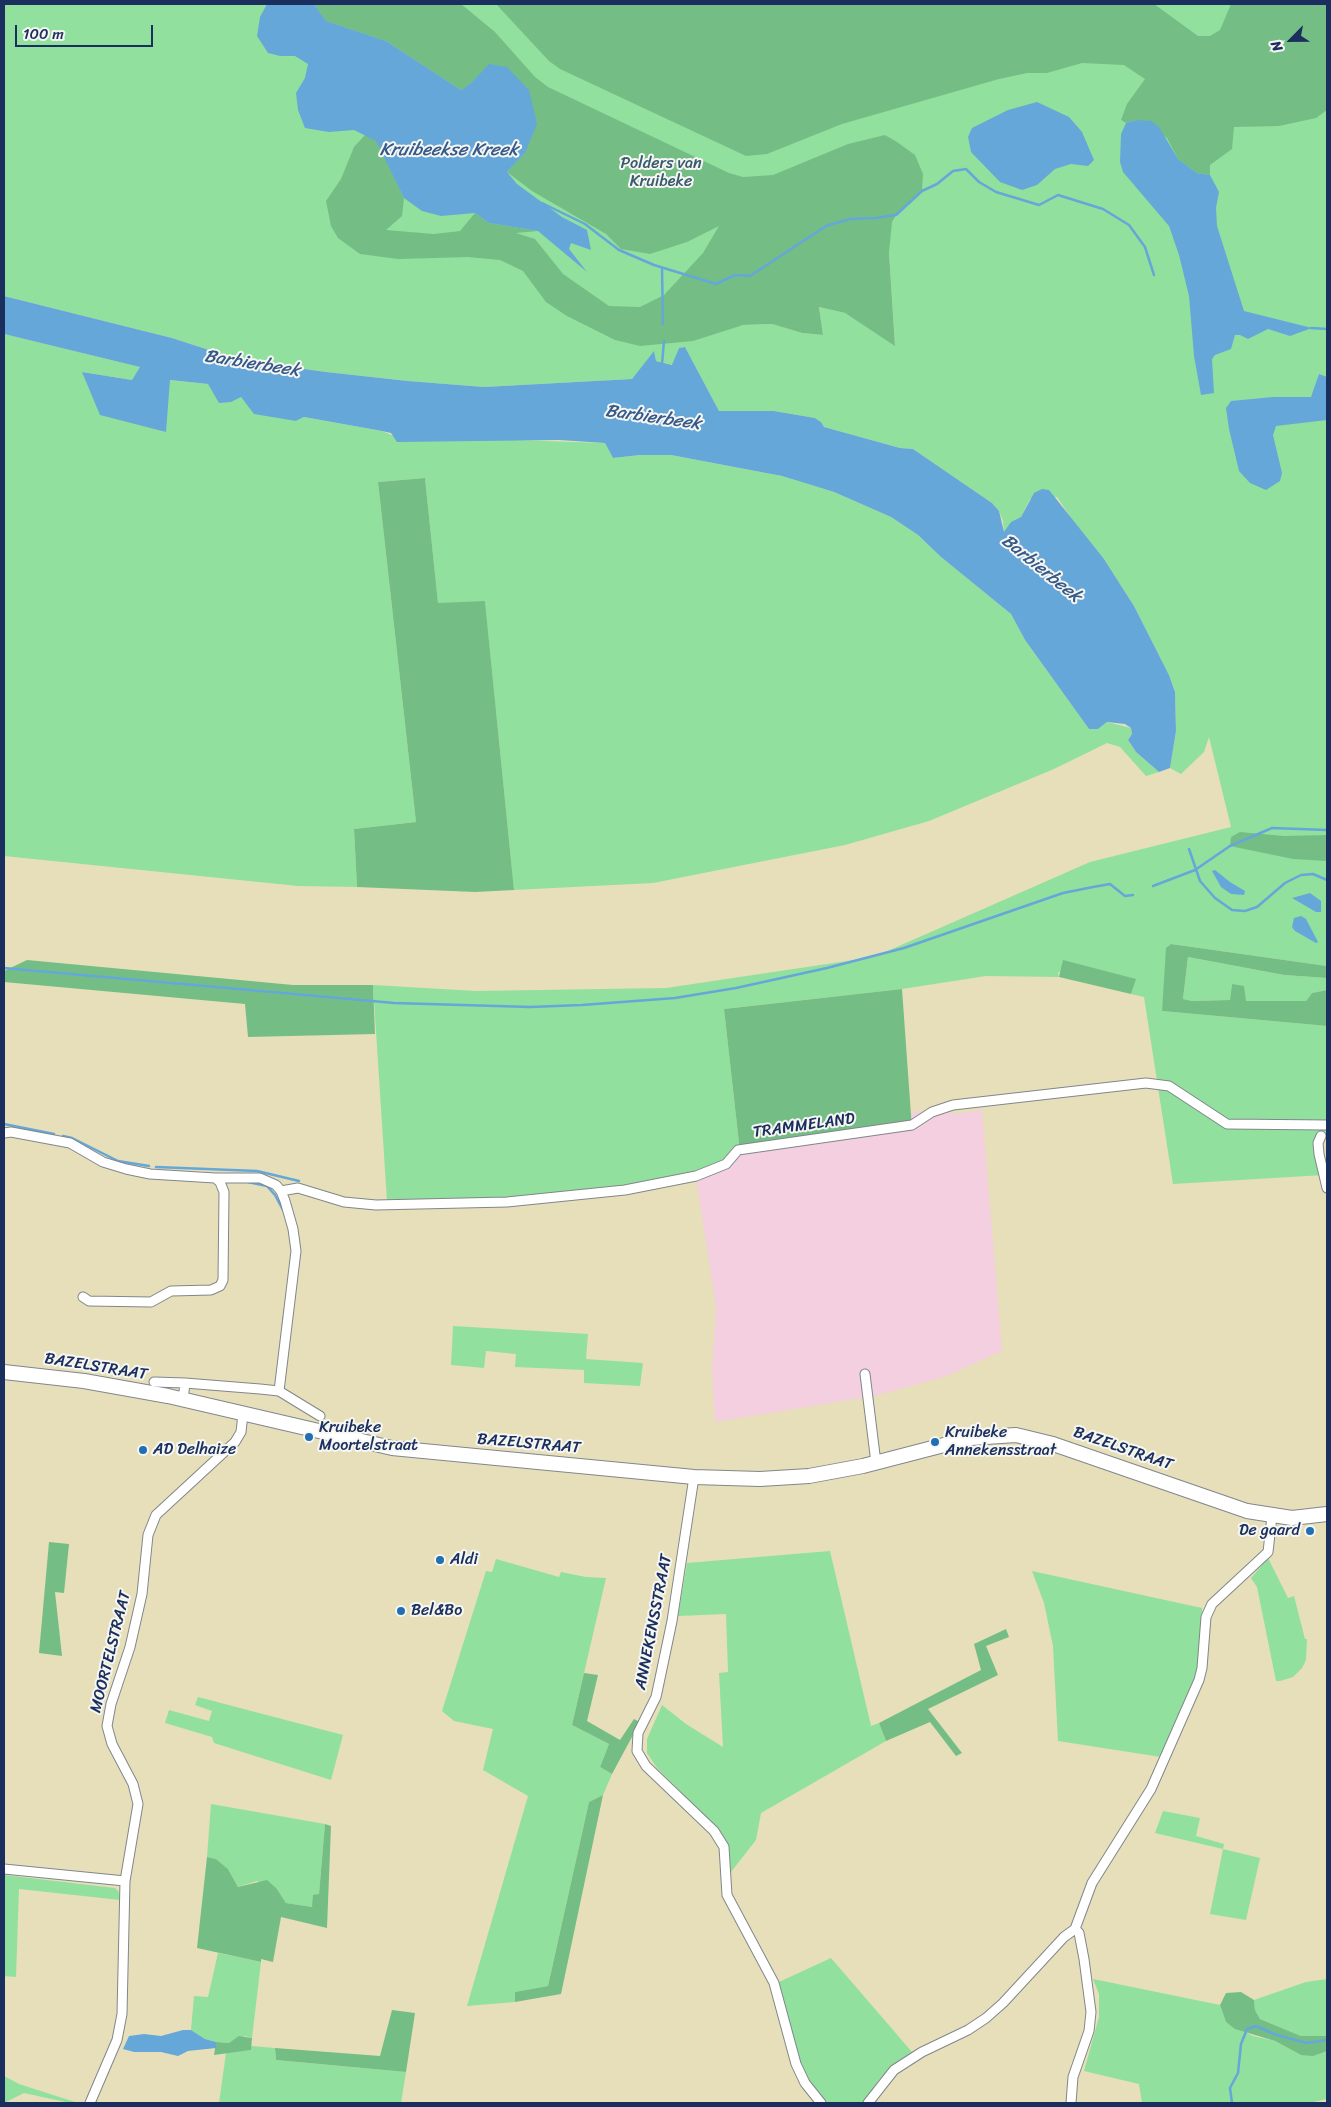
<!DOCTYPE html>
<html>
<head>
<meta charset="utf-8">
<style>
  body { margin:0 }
  #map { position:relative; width:1331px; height:2107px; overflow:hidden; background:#e6dfba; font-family:Sriracha,sans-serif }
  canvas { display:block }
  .frame { position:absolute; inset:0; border:5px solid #1b2f5e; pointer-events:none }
  .north { position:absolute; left:1266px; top:15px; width:50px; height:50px; -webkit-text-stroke:4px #f6f6f2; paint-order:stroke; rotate:247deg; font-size:14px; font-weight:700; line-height:20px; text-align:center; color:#1b2f5e }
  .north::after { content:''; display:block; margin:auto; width:18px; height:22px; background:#1b2f5e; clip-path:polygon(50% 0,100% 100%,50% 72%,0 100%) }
  .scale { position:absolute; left:15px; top:25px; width:138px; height:22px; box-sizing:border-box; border:2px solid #1b2f5e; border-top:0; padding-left:6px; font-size:15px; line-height:18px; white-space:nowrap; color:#1b2f5e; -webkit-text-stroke:4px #f6f6f2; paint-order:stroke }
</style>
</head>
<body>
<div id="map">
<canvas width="1331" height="2107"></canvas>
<div class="frame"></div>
<div class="north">N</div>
<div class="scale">100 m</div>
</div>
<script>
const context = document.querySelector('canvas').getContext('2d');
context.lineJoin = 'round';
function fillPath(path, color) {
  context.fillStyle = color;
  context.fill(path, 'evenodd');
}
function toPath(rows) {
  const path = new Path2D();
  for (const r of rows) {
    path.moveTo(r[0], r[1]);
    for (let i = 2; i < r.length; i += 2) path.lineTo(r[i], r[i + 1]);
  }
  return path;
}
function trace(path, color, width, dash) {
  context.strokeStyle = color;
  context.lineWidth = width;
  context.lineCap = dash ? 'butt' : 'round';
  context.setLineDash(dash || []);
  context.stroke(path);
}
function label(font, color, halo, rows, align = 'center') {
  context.font = font + ' Sriracha,sans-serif';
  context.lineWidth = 4;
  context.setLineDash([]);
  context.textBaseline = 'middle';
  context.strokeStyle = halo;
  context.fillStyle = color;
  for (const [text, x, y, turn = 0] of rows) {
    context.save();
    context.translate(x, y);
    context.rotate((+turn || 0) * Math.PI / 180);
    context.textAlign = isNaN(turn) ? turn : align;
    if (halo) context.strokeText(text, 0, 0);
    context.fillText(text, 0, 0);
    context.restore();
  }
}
fillPath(toPath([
  [949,1107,951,1115,982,1110,1002,1351,944,1377,874,1396,715,1422,712,1369,716,1308,696,1177,740,1152,912,1129,911,1113]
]), '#f3cfdf');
fillPath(toPath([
  [4,4,1327,4,1327,966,1171,944,1162,1011,1327,1026,1327,1133,1326,1137,1321,1136,1324,1175,1173,1184,1144,997,1131,994,1135,980,1058,972,1059,977,986,976,902,989,724,1009,740,1152,728,1166,635,1188,527,1205,462,1206,387,1201,373,985,476,991,666,988,874,957,1090,862,1231,827,1209,737,1204,752,1181,774,1170,768,1176,731,1175,692,1169,675,1134,606,1104,559,1077,527,1057,497,1030,499,1021,517,1004,533,1003,521,999,511,992,503,913,449,900,448,824,427,821,422,815,418,774,411,719,411,685,347,679,348,673,365,656,361,654,352,632,379,484,387,408,381,326,372,240,360,172,338,4,296],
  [889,251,895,345,845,313,819,307,823,335,802,333,772,324,743,325,727,329],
  [4,334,141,367,132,380,82,372,165,432,169,380,208,384,241,397,246,403,296,421,304,417,382,431,394,436,605,443,613,458,640,455,671,455,782,476,834,492,891,517,918,535,941,557,1011,614,1025,640,1089,729,1098,729,1107,722,1131,728,1132,734,1128,740,1136,752,1159,772,1146,776,1120,747,1107,743,1054,769,929,821,845,845,653,883,514,890,485,602,438,604,425,478,378,482,416,822,354,829,357,887,298,886,4,856],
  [1188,957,1284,975,1327,978,1327,990,1312,993,1306,1001,1245,1001,1232,984,1230,1000,1192,1001,1183,999],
  [453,1326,588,1334,586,1359,643,1363,640,1386,584,1383,584,1370,515,1367,516,1354,486,1351,484,1368,451,1365],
  [830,1551,871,1726,879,1723,886,1741,761,1813,756,1840,731,1872,726,1840,705,1816,657,1768,647,1753,647,1739,662,1705,686,1724,723,1747,719,1673,728,1672,726,1614,678,1616,687,1563],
  [1268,1558,1288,1598,1294,1596,1305,1639,1307,1639,1306,1660,1302,1668,1293,1677,1280,1681,1276,1681,1257,1587,1251,1578],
  [496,1559,559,1577,561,1572,586,1577,606,1578,572,1725,609,1744,600,1767,612,1774,603,1795,589,1802,548,1986,515,1992,515,2002,467,2006,528,1796,483,1770,493,1729,454,1721,442,1711,486,1571,492,1572],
  [1032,1571,1202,1608,1201,1654,1195,1679,1161,1757,1058,1741,1053,1646,1044,1603],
  [198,1697,343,1735,331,1780,214,1743,212,1737,165,1723,169,1710,209,1721,212,1711,195,1705],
  [211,1804,325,1824,319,1894,312,1907,286,1903,277,1889,257,1881,238,1887,228,1869,216,1859,207,1857],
  [1163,1811,1200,1818,1196,1836,1224,1844,1223,1849,1260,1858,1246,1920,1210,1914,1223,1849,1155,1833],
  [4,1875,115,1888,119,1892,120,1900,19,1889,16,1977,4,1976],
  [218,1953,261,1962,252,2038,245,2036,229,2043,216,2042,205,2039,191,2030,194,1996,208,1997],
  [831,1958,912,2052,891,2066,878,2081,863,2103,827,2103,815,2091,798,2059,779,1982],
  [1093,1979,1220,2005,1226,2022,1253,2036,1275,2041,1301,2055,1327,2051,1327,2099,1309,2103,1142,2103,1139,2084,1084,2071,1099,2017,1099,1994],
  [1327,1979,1327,2038,1326,2036,1301,2036,1260,2019,1255,2010,1254,2000,1306,1982],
  [251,2046,275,2048,276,2060,406,2072,401,2103,219,2103,226,2053,250,2050],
  [4,2076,19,2084,75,2102,70,2103,24,2093,4,2103]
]), '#91e09e');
fillPath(toPath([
  [314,4,461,4,495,32,535,77,548,87,729,173,743,177,773,175,848,144,885,135,897,142,915,155,923,174,922,191,896,215,892,222,889,252,895,346,845,313,819,307,823,335,802,333,772,324,743,325,693,341,640,346,615,340,567,316,546,302,523,271,500,260,468,257,398,259,360,254,338,238,331,226,326,201,341,179,354,147,365,135,377,141,404,198,402,216,386,230,434,234,460,231,475,213,489,223,538,231,516,233,535,239,563,274,609,306,640,307,664,295,703,253,719,226,687,242,650,254,621,249,606,234,532,191,507,172,525,153,489,65,471,83,461,90,386,41,326,21],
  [496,4,1154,4,1198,36,1210,36,1220,30,1231,4,1327,4,1327,110,1316,118,1279,126,1234,127,1232,149,1210,165,1210,175,1197,173,1178,159,1167,138,1136,120,1126,123,1121,120,1127,104,1145,79,1124,65,1082,63,1047,73,1027,73,999,79,842,124,767,154,746,156,560,69,549,61],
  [425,478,438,603,485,601,514,890,475,892,357,887,354,829,416,822,378,482],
  [1240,832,1284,836,1327,835,1327,861,1293,859,1230,846,1231,837],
  [1171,944,1327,966,1327,978,1284,975,1188,957,1183,999,1192,1001,1230,1000,1232,984,1244,986,1246,1001,1306,1001,1312,993,1327,990,1327,1026,1162,1011,1166,948],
  [27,960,293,985,373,985,375,1034,248,1037,245,1004,4,982,4,971],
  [1063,960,1136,979,1131,994,1059,977],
  [902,989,912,1129,740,1152,724,1009],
  [49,1542,69,1544,64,1593,55,1592,62,1656,39,1653],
  [1006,1629,1009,1637,986,1646,998,1675,928,1709,962,1753,956,1756,930,1722,886,1741,879,1723,981,1670,974,1644],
  [584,1673,598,1675,587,1721,620,1740,634,1719,640,1722,612,1774,600,1767,609,1744,572,1725],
  [603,1795,561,1994,515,2002,515,1992,548,1986,589,1802],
  [325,1824,331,1826,327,1928,281,1917,273,1962,261,1959,261,1962,197,1948,207,1857,216,1859,228,1869,238,1887,267,1880,277,1889,286,1903,312,1907,313,1895,319,1894],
  [1241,1992,1254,2000,1255,2010,1260,2019,1301,2036,1326,2036,1327,2051,1313,2056,1301,2055,1275,2041,1235,2029,1226,2022,1220,2005,1226,1993],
  [392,2010,415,2013,406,2072,276,2060,275,2048,380,2056],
  [239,2036,252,2038,251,2050,214,2055,216,2042,229,2043]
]), '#74be85');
fillPath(toPath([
  [267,4,314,4,326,21,386,41,461,90,471,83,489,64,507,67,529,90,537,124,525,153,507,172,517,184,562,217,587,230,591,250,571,243,569,249,587,272,538,231,489,223,475,213,441,216,422,211,404,198,376,141,354,130,329,132,305,128,298,110,296,93,305,78,308,64,295,56,280,56,268,53,257,36,260,17],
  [1037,102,1069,117,1082,132,1094,160,1088,166,1071,164,1055,169,1037,185,1022,190,1000,182,971,152,968,137,972,128,1008,110],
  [1136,120,1151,121,1159,127,1178,159,1197,173,1210,175,1219,192,1216,208,1217,226,1244,311,1312,328,1290,336,1268,329,1248,339,1240,335,1235,335,1231,349,1215,355,1212,359,1214,393,1201,395,1194,356,1189,296,1179,255,1169,226,1123,172,1120,162,1121,134,1126,123],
  [4,296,172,338,240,360,326,372,408,381,484,387,632,379,654,351,656,361,672,365,679,348,685,347,719,411,774,411,815,418,821,422,824,427,900,448,913,449,992,503,999,511,1004,532,1011,522,1021,517,1034,493,1042,489,1049,490,1104,559,1134,606,1169,675,1175,692,1176,731,1170,768,1159,772,1136,752,1128,740,1132,734,1131,728,1125,724,1107,722,1098,729,1089,729,1025,640,1011,614,941,557,918,535,891,517,834,492,782,476,671,455,640,455,613,458,605,443,559,440,397,442,391,433,382,431,304,417,296,421,254,414,241,397,231,402,219,403,208,384,170,380,166,432,100,415,82,372,132,380,140,367,4,334],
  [1319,374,1327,377,1327,420,1276,426,1273,435,1282,473,1280,481,1266,490,1250,483,1239,471,1229,429,1226,408,1231,401,1273,397,1311,397],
  [1215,870,1230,882,1245,891,1244,895,1231,894,1221,887,1212,871],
  [1310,893,1321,901,1321,912,1316,912,1292,898],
  [1301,916,1306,919,1318,942,1316,943,1295,931,1292,927,1294,918],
  [183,2030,191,2030,205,2039,216,2042,216,2048,188,2051,178,2056,161,2052,134,2052,123,2049,129,2036,144,2034,161,2036]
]), '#65a7d9');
trace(toPath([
  [542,203,585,224,619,250,654,265,716,284,735,275,750,276,826,226,850,219,876,218,896,215,922,191,937,184,953,171,966,169,979,182,996,192,1039,205,1058,195,1103,209,1129,225,1145,247,1154,275],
  [662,268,663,324],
  [1311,328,1327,329],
  [662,364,664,341],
  [1189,849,1200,881,1215,898,1232,910,1245,911,1257,907,1285,883,1301,875,1313,874,1327,880],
  [1153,886,1195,870,1230,846,1272,828,1327,830],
  [4,968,394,1003,530,1007,582,1005,675,998,736,988,827,968,904,948,1063,893,1093,887,1110,884,1125,896,1133,895],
  [4,1124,54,1134],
  [63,1136,72,1138,118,1161,149,1166],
  [156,1167,257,1171,299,1181],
  [243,1181,267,1186,275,1195,283,1210],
  [283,1325,285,1309],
  [1232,2103,1230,2088,1238,2073,1241,2044,1247,2029,1256,2026,1274,2034,1306,2043,1327,2040]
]), '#65a7d9', 2.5);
const street = toPath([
  [4,1133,11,1132,70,1143,103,1162,126,1169,150,1174,215,1178,260,1178,276,1185,281,1191,285,1201,293,1229,296,1251,279,1391],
  [1321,1136,1318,1143,1319,1154,1327,1188],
  [281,1191,298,1188,344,1202,376,1205,507,1202,625,1190,696,1176,726,1164,738,1150,912,1125,932,1112,953,1105,1146,1083,1169,1086,1227,1124,1327,1125],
  [83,1297,89,1301,151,1302,171,1291,211,1290,220,1286,223,1280,224,1192,220,1182,215,1178],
  [865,1374,876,1463],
  [154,1382,185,1383],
  [183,1400,185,1383,260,1389,279,1391,320,1416],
  [694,1477,672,1621,659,1683,656,1697,638,1733,637,1751,646,1766,714,1831,724,1847,727,1895,774,1983,796,2064,805,2083,821,2103],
  [4,1869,125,1881],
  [1075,1929,1092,1883,1151,1789,1199,1680,1202,1668,1206,1617,1212,1604,1268,1552,1272,1516],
  [90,2103,117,2040,122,2014,125,1881,138,1804,133,1784,112,1744,107,1726,111,1704,130,1647,142,1594,148,1535,156,1515,235,1442,241,1432,243,1414],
  [868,2103,894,2070,922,2052,968,2030,986,2018,1003,2003,1064,1937,1075,1929],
  [1071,2103,1073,2077,1089,2031,1091,2012,1084,1959,1079,1933,1075,1929]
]);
const secondary = toPath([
  [4,1372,84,1381,168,1396,392,1448,694,1477,760,1479,809,1476,863,1466,971,1438,1016,1435,1053,1444,1247,1511,1292,1518,1327,1514]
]);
trace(street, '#80878c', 11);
trace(secondary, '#80878c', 16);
trace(street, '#fff', 9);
trace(secondary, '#fff', 14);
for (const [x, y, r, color] of [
  [309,1437,5,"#1f6fb2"],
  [935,1442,5,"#1f6fb2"],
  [143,1450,5,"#1f6fb2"],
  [1310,1531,5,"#1f6fb2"],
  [440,1560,5,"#1f6fb2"],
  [401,1611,5,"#1f6fb2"]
]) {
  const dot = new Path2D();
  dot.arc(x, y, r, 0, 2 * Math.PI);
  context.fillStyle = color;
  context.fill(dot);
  trace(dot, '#f6f6f2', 2);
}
label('16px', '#385b6e', '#f6f6f2', [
  ["Polders van",661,164],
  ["Kruibeke",661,182]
]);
label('16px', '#1b2f5e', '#f6f6f2', [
  ["TRAMMELAND",804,1126,-8],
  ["BAZELSTRAAT",96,1367,9],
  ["BAZELSTRAAT",529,1444,5],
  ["BAZELSTRAAT",1123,1449,19],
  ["ANNEKENSSTRAAT",654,1622,-79],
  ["MOORTELSTRAAT",111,1652,-76]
]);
label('16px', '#1b2f5e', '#f6f6f2', [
  ["Kruibeke",319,1428],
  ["Moortelstraat",319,1446],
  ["Kruibeke",945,1433],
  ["Annekensstraat",945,1451],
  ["AD Delhaize",153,1450],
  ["De gaard",1300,1531,"right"],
  ["Aldi",450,1560],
  ["Bel&Bo",411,1611]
], 'left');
label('italic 18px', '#355989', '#f6f6f2', [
  ["Kruibeekse Kreek",449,150],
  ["Barbierbeek",252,364,9],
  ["Barbierbeek",653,418,8],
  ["Barbierbeek",1041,569,39]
]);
</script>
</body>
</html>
